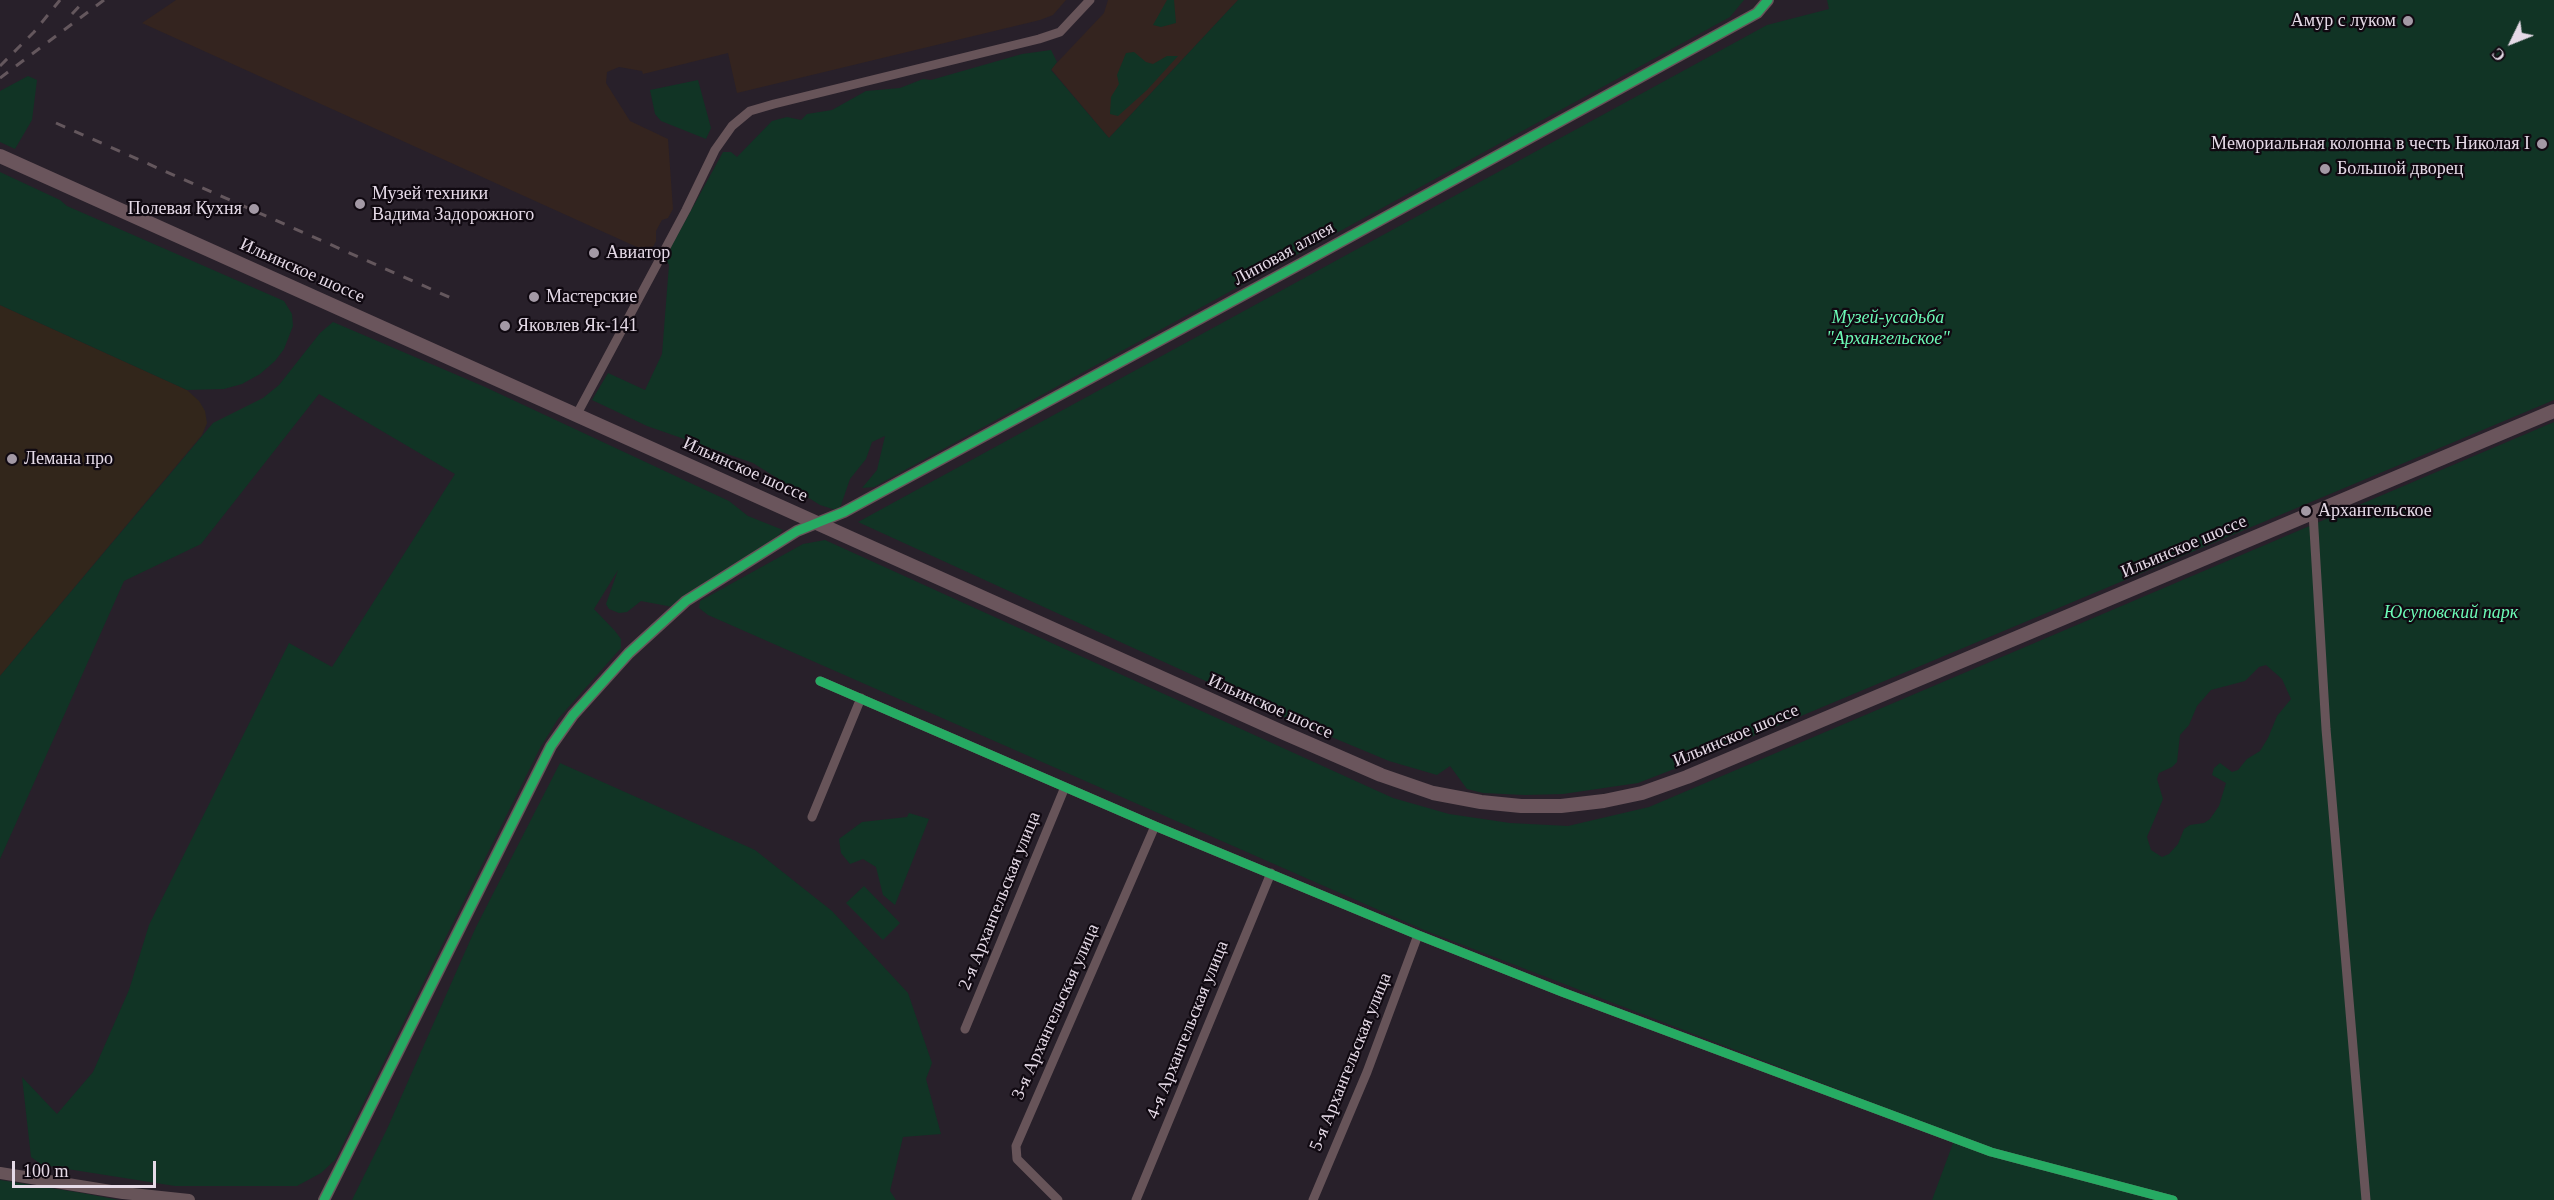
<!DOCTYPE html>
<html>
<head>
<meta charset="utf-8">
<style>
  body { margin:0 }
  #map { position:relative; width:2554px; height:1200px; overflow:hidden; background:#28202a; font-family:Georgia,serif }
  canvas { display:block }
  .north { position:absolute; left:2482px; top:12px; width:60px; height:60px; -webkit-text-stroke:4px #100911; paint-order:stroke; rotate:227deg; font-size:16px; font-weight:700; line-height:24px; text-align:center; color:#e5dae7 }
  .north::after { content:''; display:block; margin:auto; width:21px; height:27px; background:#e5dae7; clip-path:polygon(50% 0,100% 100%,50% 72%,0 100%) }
  .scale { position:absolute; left:12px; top:1161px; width:144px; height:27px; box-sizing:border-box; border:3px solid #e5dae7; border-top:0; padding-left:8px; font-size:18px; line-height:21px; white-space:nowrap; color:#e5dae7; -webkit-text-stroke:4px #100911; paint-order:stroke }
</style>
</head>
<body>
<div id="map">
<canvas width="2554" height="1200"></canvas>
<div class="north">С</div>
<div class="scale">100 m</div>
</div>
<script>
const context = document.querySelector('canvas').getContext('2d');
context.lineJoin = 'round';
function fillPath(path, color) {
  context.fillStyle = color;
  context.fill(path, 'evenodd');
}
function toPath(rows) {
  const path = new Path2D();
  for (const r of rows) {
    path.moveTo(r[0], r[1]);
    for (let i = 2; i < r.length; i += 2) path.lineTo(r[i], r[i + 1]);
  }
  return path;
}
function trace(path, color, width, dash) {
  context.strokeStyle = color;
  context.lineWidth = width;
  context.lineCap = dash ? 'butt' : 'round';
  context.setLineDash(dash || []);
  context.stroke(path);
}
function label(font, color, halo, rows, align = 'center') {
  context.font = font + ' Georgia,serif';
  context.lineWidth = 4.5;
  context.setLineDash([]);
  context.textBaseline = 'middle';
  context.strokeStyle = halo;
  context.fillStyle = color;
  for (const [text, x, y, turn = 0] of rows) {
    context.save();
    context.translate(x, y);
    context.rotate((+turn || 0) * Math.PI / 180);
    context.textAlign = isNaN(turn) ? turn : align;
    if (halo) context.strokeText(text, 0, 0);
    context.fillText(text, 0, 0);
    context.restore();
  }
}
fillPath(toPath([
  [0,305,187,390,199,401,205,411,207,423,202,435,0,676]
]), '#32261b');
fillPath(toPath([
  [176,0,1066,0,1053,15,1040,20,737,93,728,53,643,74,642,71,619,67,607,72,606,83,630,121,668,139,673,209,668,218,662,220,656,231,656,241,650,253,142,23],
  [1108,0,1238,0,1109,138,1051,69,1104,13]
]), '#34241f');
fillPath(toPath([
  [1167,0,1174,0,1176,23,1161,27,1153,25],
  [1238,0,1744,0,1730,17,874,487,862,488,877,470,885,436,872,442,866,459,850,479,839,511,820,505,753,463,647,426,592,400,608,373,645,390,662,354,669,265,665,258,723,152,731,152,737,157,772,121,787,117,801,120,807,114,832,110,866,91,900,88,923,79,931,80,1022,54,1051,50,1057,62,1051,70,1109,138],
  [1827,0,2554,0,2554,400,1682,766,1638,783,1563,794,1525,795,1483,793,1467,789,1450,766,1437,775,1389,761,1293,721,858,522,1767,25,1829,9],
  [1134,52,1146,62,1153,64,1167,56,1178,56,1147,90,1118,116,1110,114,1111,97,1119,84,1117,75,1126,53],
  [28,76,37,80,32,120,15,149,0,142,0,91],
  [698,80,711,128,706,139,661,121,655,114,650,90],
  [0,172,60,200,67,206,284,301,292,314,293,326,284,349,275,361,260,374,242,384,224,389,187,390,0,305],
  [333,322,485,387,729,501,748,516,783,530,776,538,673,607,641,601,627,612,619,613,609,609,606,604,618,570,594,609,615,631,621,639,621,648,558,719,540,748,335,1160,321,1173,297,1186,175,1186,42,1165,31,1157,22,1077,57,1114,93,1072,129,990,149,925,289,643,332,667,455,474,319,394,201,544,124,581,0,859,0,676,213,423,263,398,279,385,320,333],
  [2554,422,2554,1200,1932,1200,1956,1135,1424,930,708,615,699,608,700,601,803,544,825,540,1393,798,1449,814,1510,823,1568,826,1649,807],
  [2266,665,2282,679,2291,699,2277,716,2268,738,2260,751,2247,759,2238,770,2232,772,2220,763,2214,768,2212,775,2226,783,2219,806,2210,819,2204,823,2190,825,2184,829,2178,844,2169,854,2162,857,2151,850,2147,837,2163,799,2157,779,2159,773,2172,767,2177,762,2180,735,2189,725,2197,706,2211,690,2245,681,2259,667],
  [560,763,755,850,832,911,908,993,932,1063,926,1079,941,1134,903,1137,890,1191,896,1200,352,1200,387,1129,476,927],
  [909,813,929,819,895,905,883,895,876,867,863,859,850,864,841,853,839,839,862,822,907,817],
  [864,886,900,923,883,940,846,903],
  [0,1180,82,1193,119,1200,0,1200]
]), '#113425');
trace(toPath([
  [577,414,686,210,715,150,732,126,750,111,774,104,1039,39,1060,32,1090,0],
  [2313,513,2326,729,2366,1200],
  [820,681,1155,826,1418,935,1562,992,1991,1152,2173,1200],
  [812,817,861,698],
  [965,1029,1065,787],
  [1058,1200,1017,1159,1016,1146,1155,826],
  [1136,1200,1271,873],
  [1313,1200,1367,1072,1418,935]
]), '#675459', 9);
trace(toPath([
  [0,1173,123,1193,189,1200],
  [324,1200,551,746,573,715,629,653,686,601,797,531,844,512,1304,262,1757,13,1768,0]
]), '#675459', 12);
trace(toPath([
  [0,156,1282,732,1381,775,1433,793,1481,802,1521,806,1561,806,1604,801,1642,793,1687,777,2554,411]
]), '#6a555c', 14);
trace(toPath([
  [72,14,85,0],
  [0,66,34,32,60,0],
  [0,78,104,0],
  [56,123,458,301]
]), '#64575d', 3, [10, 10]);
trace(toPath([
  [820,681,1155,826,1418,935,1562,992,1991,1152,2173,1200],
  [324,1200,551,746,573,715,629,653,686,601,797,531,844,512,1304,262,1757,13,1768,0]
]), '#26ab63', 9);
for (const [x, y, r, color] of [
  [2408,21,6,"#a399a5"],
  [2542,144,6,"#a399a5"],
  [2325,169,6,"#a399a5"],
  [360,204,6,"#a399a5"],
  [254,209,6,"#a399a5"],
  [594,253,6,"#a399a5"],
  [534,297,6,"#a399a5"],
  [505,326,6,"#a399a5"],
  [12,459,6,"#a399a5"],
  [2306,511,6,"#a399a5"]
]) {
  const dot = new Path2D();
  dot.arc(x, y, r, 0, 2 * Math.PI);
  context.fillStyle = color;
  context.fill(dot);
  trace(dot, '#100911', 2);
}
label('18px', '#e5dae7', '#100911', [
  ["Амур с луком",2396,21,"right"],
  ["Мемориальная колонна в честь Николая I",2530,144,"right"],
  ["Большой дворец",2337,169],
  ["Музей техники",372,194],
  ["Вадима Задорожного",372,215],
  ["Полевая Кухня",242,209,"right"],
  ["Авиатор",606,253],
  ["Мастерские",546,297],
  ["Яковлев Як-141",517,326],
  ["Лемана про",24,459],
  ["Архангельское",2318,511]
], 'left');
label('18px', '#e5dae7', '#100911', [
  ["Липовая аллея",1284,254,-29],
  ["Ильинское шоссе",302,271,24],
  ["Ильинское шоссе",745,470,24],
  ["Ильинское шоссе",2184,547,-23],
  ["Ильинское шоссе",1270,707,24],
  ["Ильинское шоссе",1736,736,-23],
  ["2-я Архангельская улица",1000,901,-68],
  ["3-я Архангельская улица",1056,1012,-66],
  ["4-я Архангельская улица",1188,1030,-68],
  ["5-я Архангельская улица",1351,1062,-68]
]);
label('italic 18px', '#6cfab6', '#100911', [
  ["Музей-усадьба",1888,318],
  ["\"Архангельское\"",1888,339],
  ["Юсуповский парк",2451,613]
]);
</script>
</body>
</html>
